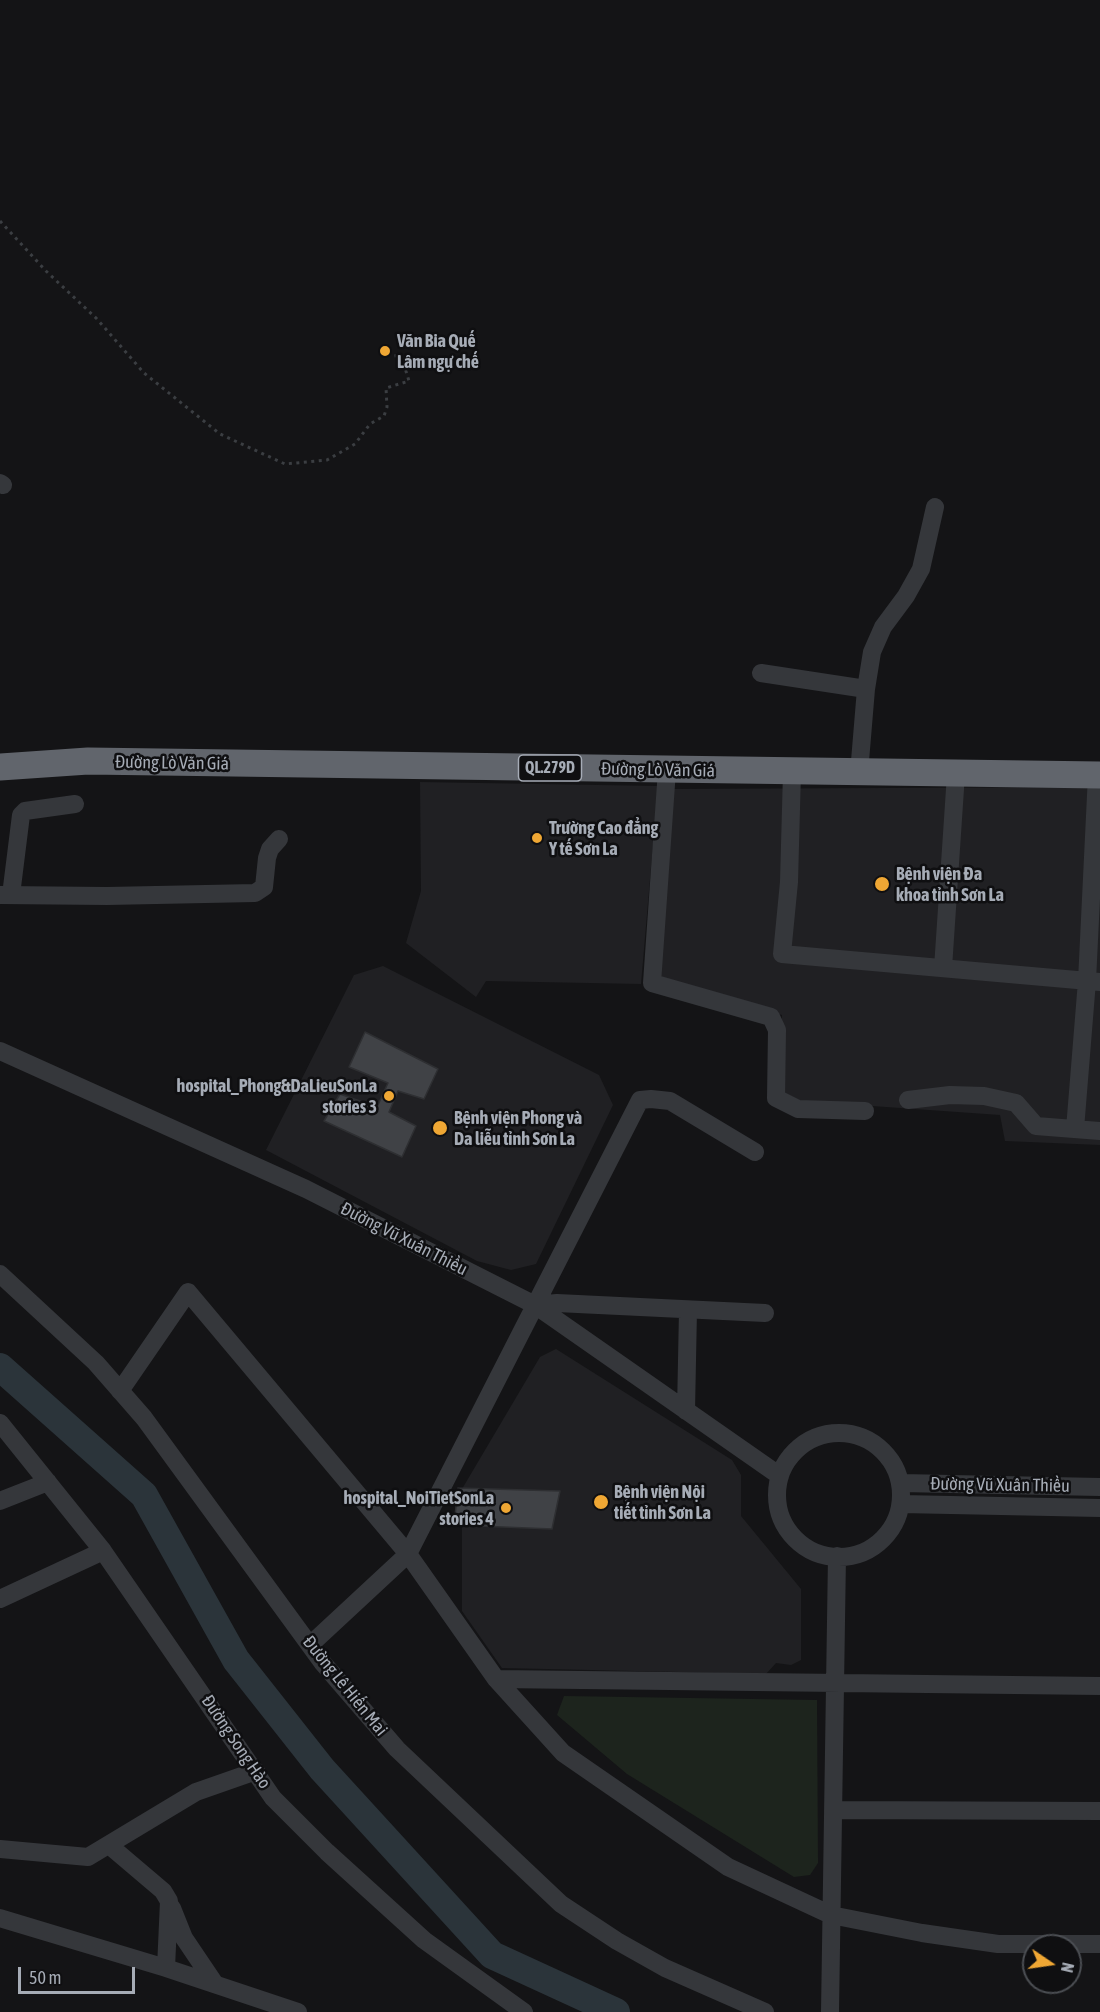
<!DOCTYPE html>
<html>
<head>
<meta charset="utf-8">
<style>
  body { margin:0 }
  #map { position:relative; width:1100px; height:2012px; overflow:hidden; background:#141416; font-family:"Asap Condensed",sans-serif }
  canvas { display:block }
  .north { position:absolute; left:1022px; top:1934px; width:60px; height:60px; box-sizing:border-box; background:#0f0f11; border:2px solid #4b4e53; border-radius:50%; rotate:103deg; font-size:16px; font-weight:700; line-height:24px; text-align:center; color:#a6acb6 }
  .north::after { content:''; display:block; margin:auto; width:21px; height:27px; background:#efa734; clip-path:polygon(50% 0,100% 100%,50% 72%,0 100%) }
  .scale { position:absolute; left:18px; top:1967px; width:117px; height:27px; box-sizing:border-box; border:3px solid #a6acb6; border-top:0; padding-left:8px; font-size:18px; line-height:21px; white-space:nowrap; color:#a6acb6; -webkit-text-stroke:4px #0f0f11; paint-order:stroke }
</style>
</head>
<body>
<div id="map">
<canvas width="1100" height="2012"></canvas>
<div class="north">N</div>
<div class="scale">50 m</div>
</div>
<script>
const context = document.querySelector('canvas').getContext('2d');
context.lineJoin = 'round';
function fillPath(path, color) {
  context.fillStyle = color;
  context.fill(path, 'evenodd');
}
function toPath(rows) {
  const path = new Path2D();
  for (const r of rows) {
    if (r.length === 3) {
      path.moveTo(r[0] + r[2], r[1]);
      path.arc(r[0], r[1], r[2], 0, 2 * Math.PI);
      continue;
    }
    path.moveTo(r[0], r[1]);
    for (let i = 2; i < r.length; i += 2) path.lineTo(r[i], r[i + 1]);
  }
  return path;
}
function trace(path, color, width, dash) {
  context.strokeStyle = color;
  context.lineWidth = width;
  context.lineCap = dash ? 'butt' : 'round';
  context.setLineDash(dash || []);
  context.stroke(path);
}
function label(font, color, halo, rows, align = 'center') {
  context.font = font + ' "Asap Condensed",sans-serif';
  context.lineWidth = 5;
  context.setLineDash([]);
  context.textBaseline = 'middle';
  context.strokeStyle = halo;
  context.fillStyle = color;
  for (const [text, x, y, turn = 0] of rows) {
    context.save();
    context.translate(x, y);
    context.rotate((+turn || 0) * Math.PI / 180);
    context.textAlign = isNaN(turn) ? turn : align;
    if (halo) context.strokeText(text, 0, 0);
    context.fillText(text, 0, 0);
    context.restore();
  }
}
fillPath(toPath([
  [420,782,658,786,641,984,486,981,476,997,406,943,421,891],
  [1100,787,1100,1145,1005,1141,1000,1115,801,1101,785,1093,780,1076,782,1015,657,980,671,789],
  [383,966,599,1075,613,1105,536,1264,511,1270,477,1261,266,1150,354,975],
  [556,1349,732,1460,741,1475,741,1516,801,1589,801,1660,791,1665,776,1663,766,1674,502,1668,462,1611,462,1489,540,1357]
]), '#202023');
fillPath(toPath([
  [564,1696,817,1700,818,1863,810,1875,794,1877,627,1774,557,1715]
]), '#1d241d');
trace(toPath([
  [0,1367,144,1495,236,1660,322,1769,492,1955,616,2012]
]), '#2b343a', 28);
const building = toPath([
  [365,1032,438,1069,424,1099,398,1091,389,1112,416,1126,402,1157,324,1121,340,1094,377,1107,388,1083,349,1067,365,1032],
  [458,1488,560,1491,552,1529,454,1525,458,1488]
]);
fillPath(building, '#404246');
trace(building, '#2e2f32', 1.5);
trace(toPath([
  [0,221,46,271,97,319,144,373,220,434,285,464,327,460,355,444,370,424,384,416,387,407,386,388,409,381,401,355,394,356]
]), '#3b3e42', 3, [3, 4.5]);
trace(toPath([
  [0,483,3,485],
  [761,673,866,689],
  [667,770,652,983,771,1017,777,1030,776,1098,798,1109,865,1111],
  [792,772,789,882,782,954,1100,982],
  [859,773,866,689,872,652,883,627,906,596,921,569,935,507],
  [0,895,107,896,255,893,264,887,267,858,270,849,279,839],
  [11,895,21,815,25,811,75,804],
  [943,968,956,774],
  [0,1051,306,1189,535,1305,780,1476],
  [908,1100,950,1095,984,1096,1016,1103,1036,1126,1100,1131],
  [1075,1129,1087,981,1097,775],
  [0,1274,96,1363,144,1418,322,1662,397,1749,561,1904,617,1941,665,1968,765,2012],
  [535,1305,557,1303,765,1313],
  [120,1391,188,1292,408,1554,496,1679,563,1753,728,1867,831,1915,922,1933,998,1944,1100,1944],
  [686,1411,688,1310],
  [0,1423,103,1551,273,1798,327,1852,424,1940,524,2012],
  [839,1495,62],
  [901,1483,1100,1487],
  [0,1501,48,1482],
  [901,1504,1100,1508],
  [0,1599,103,1551],
  [310,1645,408,1554,640,1100,651,1099,670,1101,755,1152],
  [496,1679,1100,1686],
  [833,1810,1100,1811],
  [110,1846,163,1891,169,1901,166,1968],
  [0,1849,88,1857,196,1792,256,1771],
  [172,1908,184,1938,215,1984],
  [0,1918,166,1968,298,2012],
  [830,2012,837,1556]
]), '#35373b', 18);
trace(toPath([
  [0,767,88,761,1100,775]
]), '#61656c', 27);
for (const [x, y, r, color] of [
  [385,351,6,"#efa734"],
  [537,838,6,"#efa734"],
  [882,884,8,"#efa734"],
  [389,1096,6,"#efa734"],
  [440,1128,8,"#efa734"],
  [601,1502,8,"#efa734"],
  [506,1508,6,"#efa734"]
]) {
  const dot = new Path2D();
  dot.arc(x, y, r, 0, 2 * Math.PI);
  context.fillStyle = color;
  context.fill(dot);
  trace(dot, '#0f0f11', 2);
}
for (const [x, y, w] of [
  [550,768,63]
]) {
  const box = new Path2D();
  box.roundRect(x - w / 2, y - 13, w, 26, 4.5);
  context.fillStyle = '#0f0f11';
  context.fill(box);
  trace(box, '#a6acb6', 1.5);
}
label('bold 16px', '#a6acb6', null, [
  ["QL.279D",550,768]
]);
label('bold 18px', '#a6acb6', '#0f0f11', [
  ["Văn Bia Quế",397,341],
  ["Lâm ngự chế",397,362],
  ["Trường Cao đẳng",549,828],
  ["Y tế Sơn La",549,849],
  ["Bệnh viện Đa",896,874],
  ["khoa tỉnh Sơn La",896,895],
  ["hospital_Phong&DaLieuSonLa",377,1086,"right"],
  ["stories 3",377,1107,"right"],
  ["Bệnh viện Phong và",454,1118],
  ["Da liễu tỉnh Sơn La",454,1139],
  ["Bệnh viện Nội",614,1492],
  ["tiết tỉnh Sơn La",614,1513],
  ["hospital_NoiTietSonLa",494,1498,"right"],
  ["stories 4",494,1519,"right"]
], 'left');
label('18px', '#a6acb6', '#0f0f11', [
  ["Đường Lò Văn Giá",172,763,1],
  ["Đường Lò Văn Giá",658,770,1],
  ["Đường Vũ Xuân Thiều",404,1239,27],
  ["Đường Vũ Xuân Thiều",1000,1485,1],
  ["Đường Lê Hiến Mai",345,1686,51],
  ["Đường Song Hào",236,1742,56]
]);
</script>
</body>
</html>
